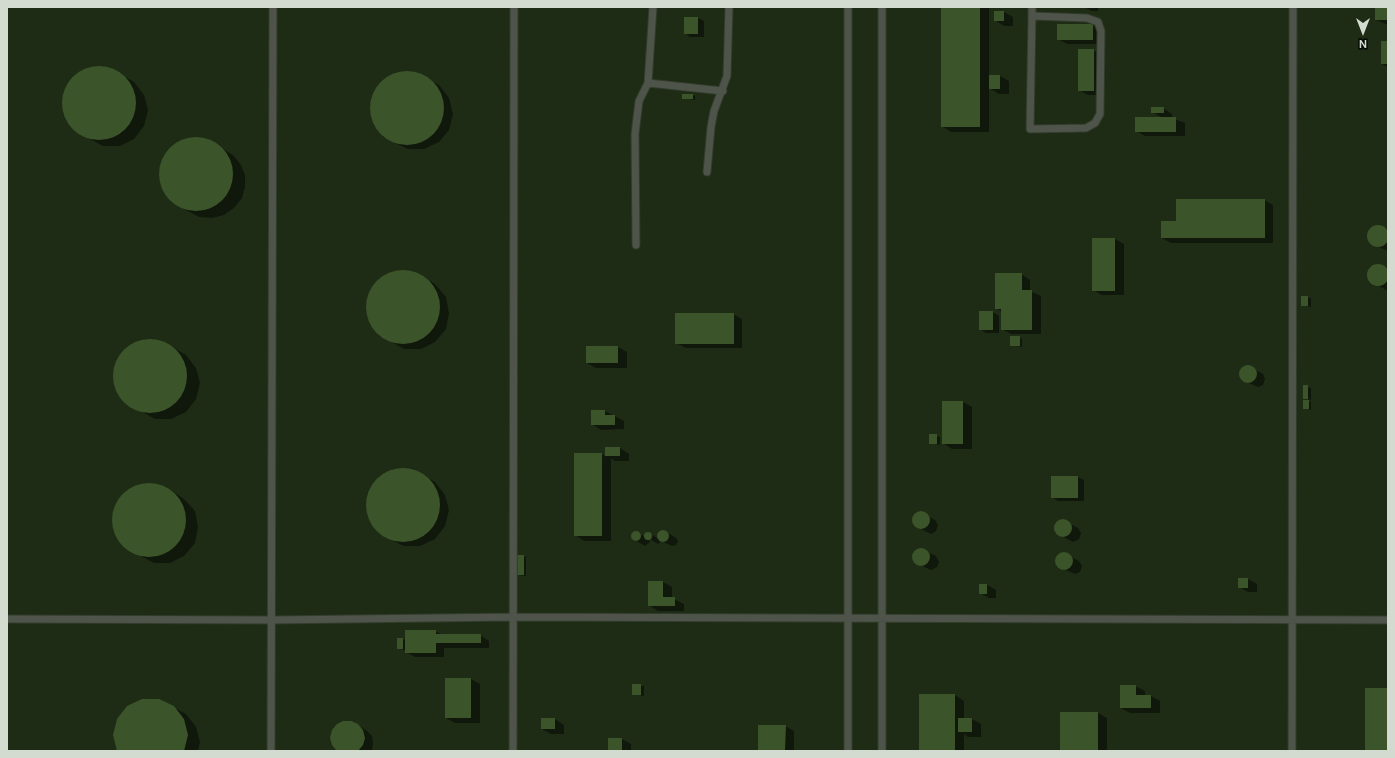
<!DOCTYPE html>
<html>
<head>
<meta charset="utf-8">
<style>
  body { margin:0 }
  #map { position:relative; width:1395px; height:758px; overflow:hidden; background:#182211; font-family:"DM Sans",sans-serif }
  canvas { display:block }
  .frame { position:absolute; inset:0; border:8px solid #d3dacf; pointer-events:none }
  .north { position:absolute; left:1343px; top:12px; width:40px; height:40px; -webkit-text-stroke:3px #060a04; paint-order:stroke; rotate:180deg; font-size:11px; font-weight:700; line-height:16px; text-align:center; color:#d3dacf }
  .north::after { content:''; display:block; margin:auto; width:14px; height:18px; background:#d3dacf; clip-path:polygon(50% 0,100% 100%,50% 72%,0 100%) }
</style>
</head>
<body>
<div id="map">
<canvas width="1395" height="758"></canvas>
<div class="frame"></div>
<div class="north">N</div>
</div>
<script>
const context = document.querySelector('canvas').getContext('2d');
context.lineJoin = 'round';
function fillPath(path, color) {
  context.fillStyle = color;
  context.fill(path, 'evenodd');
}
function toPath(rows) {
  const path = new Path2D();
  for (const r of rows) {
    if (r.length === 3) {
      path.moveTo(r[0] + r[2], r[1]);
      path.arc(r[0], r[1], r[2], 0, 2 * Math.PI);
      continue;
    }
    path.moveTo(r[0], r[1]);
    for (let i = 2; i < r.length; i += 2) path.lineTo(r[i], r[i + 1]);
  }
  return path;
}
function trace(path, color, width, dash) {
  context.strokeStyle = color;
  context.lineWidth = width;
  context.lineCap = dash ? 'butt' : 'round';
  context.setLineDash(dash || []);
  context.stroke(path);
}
fillPath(toPath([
  [7,7,1388,7,1388,751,7,751]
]), '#1e2c15');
fillPath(toPath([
  [942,7,989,7,989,76,1000,76,1009,81,1009,94,999,94,989,88,989,132,951,132,942,126],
  [1084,7,1098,7,1098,11,1092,11],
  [1376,7,1388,7,1388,25,1376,20],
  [995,12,1004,12,1013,17,1013,26,1004,26,995,20],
  [685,18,698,18,704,21,704,37,690,37,685,33],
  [1092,25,1101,31,1101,44,1067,44,1058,39],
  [1388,42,1388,67,1382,64],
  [1093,50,1102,56,1102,95,1088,95,1079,90],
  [90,68,107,68,122,75,134,82,144,95,148,110,144,126,134,139,120,146,103,146,76,131,66,119,62,103,66,87,76,75],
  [398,73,415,73,430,80,439,85,449,98,453,114,449,130,439,142,424,149,408,149,393,142,384,137,374,124,370,108,374,92,384,80],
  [692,95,695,96,695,100,683,98],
  [1163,108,1172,114,1172,118,1185,123,1185,136,1145,136,1136,131,1163,118,1152,112],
  [201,138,212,142,234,156,241,165,245,175,245,187,242,198,234,208,224,215,212,218,199,217,175,204,166,195,161,184,159,171,163,159,169,149,179,142,189,139],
  [1264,200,1273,205,1273,243,1171,243,1162,238,1177,222],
  [1376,226,1388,229,1388,251,1374,245,1369,239,1370,231],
  [1115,239,1124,244,1124,295,1102,295,1093,290],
  [1379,264,1388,269,1388,291,1370,281,1368,274,1372,267],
  [395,272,411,272,426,279,435,284,446,297,449,313,446,329,435,342,421,349,404,349,390,341,380,336,370,323,366,307,370,292,380,279],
  [1021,274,1030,280,1030,291,1041,296,1041,334,1011,334,1002,329,1002,312,996,308],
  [1302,297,1311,298,1311,307,1302,305],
  [993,312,999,316,999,333,986,333,980,329],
  [733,314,742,319,742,348,686,348,676,343],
  [1019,337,1022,339,1022,347,1011,345],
  [142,341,159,341,174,348,186,355,196,368,200,383,196,399,186,412,171,419,155,419,128,404,118,392,114,376,118,360,128,348],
  [587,347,618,347,627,352,627,368,596,368,587,363],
  [1247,366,1263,374,1265,379,1263,385,1258,387,1242,380,1240,374,1242,369],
  [1304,386,1311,388,1311,400,1304,398],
  [1309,401,1311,402,1311,410,1304,408],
  [943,402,963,402,972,407,972,449,952,449,943,443],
  [605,411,624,421,624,429,601,430,592,424],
  [930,435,940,437,940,445,930,443],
  [606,448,620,448,629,454,629,461,615,461,611,458,611,541,584,541,575,535,602,454,606,457],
  [394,469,411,469,426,477,435,482,445,495,449,510,445,526,435,539,420,546,404,546,389,539,380,533,370,521,366,505,370,489,380,476],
  [1052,477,1078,477,1084,480,1084,501,1058,501,1052,497],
  [141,484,157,484,172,491,184,499,195,511,198,527,195,543,184,556,170,563,154,563,126,548,116,536,112,520,116,504,126,491],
  [920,512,935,520,938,525,936,531,931,534,915,526,913,520,915,515],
  [1063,520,1078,528,1081,533,1079,539,1073,542,1058,534,1055,529,1057,523],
  [663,530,676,538,678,541,676,545,672,546,661,541,658,544,648,538,650,542,645,546,633,539,631,536,636,532,645,537,649,533,659,539,657,536,659,532],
  [920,549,936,556,939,562,937,567,931,570,916,563,913,557,915,551],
  [1064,553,1079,561,1082,566,1080,572,1075,574,1059,567,1056,561,1058,556],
  [523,556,526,557,526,576,518,575],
  [1248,579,1257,584,1257,592,1248,592,1239,587],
  [663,582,672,587,672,598,684,604,684,611,658,611,649,605],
  [980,585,987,585,996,590,996,598,989,598,980,593],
  [435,631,443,635,480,635,489,641,489,648,444,648,444,657,415,657,406,652,406,650,398,649,403,639,406,641],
  [471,679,480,684,480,723,455,723,446,718],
  [633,685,644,686,644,696,633,694],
  [1135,686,1145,691,1145,696,1151,696,1160,701,1160,713,1130,713,1121,708],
  [955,695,964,701,964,719,972,719,981,724,981,737,968,737,964,734,964,751,920,751],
  [173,707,186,714,196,727,200,742,198,751,118,751],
  [1098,713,1107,718,1107,751,1061,751],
  [555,719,564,725,564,734,551,734,542,729],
  [358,725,367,731,372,736,373,743,372,750,339,751],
  [785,726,794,731,794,751,759,751],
  [622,739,631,744,631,751,609,751]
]), '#0007');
fillPath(toPath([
  [941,7,980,7,980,127,941,127],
  [1375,7,1388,7,1388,20,1375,20],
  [994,11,1004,11,1004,21,994,21],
  [684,17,698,17,698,34,684,34],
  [1057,24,1093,24,1093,40,1057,40],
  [1381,41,1388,41,1388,64,1381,64],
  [1078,49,1094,49,1094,91,1078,91],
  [99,103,37],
  [407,108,37],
  [989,75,1000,75,1000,89,989,89],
  [1387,85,1388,85,1388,100,1387,100],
  [682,94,693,94,693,99,682,99],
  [1151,107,1164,107,1164,113,1151,113],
  [1135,117,1176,117,1176,132,1135,132],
  [196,174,37],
  [1176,199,1265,199,1265,238,1161,238,1161,221,1176,221],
  [1378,236,11],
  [1092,238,1115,238,1115,291,1092,291],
  [1378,275,11],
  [403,307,37],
  [995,273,1022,273,1022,290,1032,290,1032,330,1001,330,1001,309,995,309],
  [1301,296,1308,296,1308,306,1301,306],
  [979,311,993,311,993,330,979,330],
  [675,313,734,313,734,344,675,344],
  [1010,336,1020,336,1020,346,1010,346],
  [150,376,37],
  [586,346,618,346,618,363,586,363],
  [1248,374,9],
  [1303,385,1308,385,1308,399,1303,399],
  [1303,400,1309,400,1309,409,1303,409],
  [942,401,963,401,963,444,942,444],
  [591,410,605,410,605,415,615,415,615,425,591,425],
  [929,434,937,434,937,444,929,444],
  [605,447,620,447,620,456,605,456],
  [574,453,602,453,602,536,574,536],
  [403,505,37],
  [1051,476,1078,476,1078,498,1051,498],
  [149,520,37],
  [921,520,9],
  [1063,528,9],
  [663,536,6],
  [636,536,5],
  [648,536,4],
  [921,557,9],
  [1064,561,9],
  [517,555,524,555,524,575,517,575],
  [1238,578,1248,578,1248,588,1238,588],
  [648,581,663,581,663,597,675,597,675,606,648,606],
  [979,584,987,584,987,594,979,594],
  [405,630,436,630,436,634,481,634,481,643,436,643,436,653,405,653],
  [397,638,403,638,403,649,397,649],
  [445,678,471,678,471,718,445,718],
  [632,684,641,684,641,695,632,695],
  [1120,685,1136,685,1136,695,1151,695,1151,708,1120,708],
  [1365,688,1388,688,1388,751,1365,751],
  [919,694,955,694,955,751,919,751],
  [142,699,159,699,174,706,184,719,188,735,184,751,117,751,113,735,117,719,127,706],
  [1060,712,1098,712,1098,751,1060,751],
  [541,718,555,718,555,729,541,729],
  [958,718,972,718,972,732,958,732],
  [343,721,351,721,358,724,363,730,365,738,363,745,358,751,337,751,332,745,330,738,332,730,337,724],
  [758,725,786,725,785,751,758,751],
  [608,738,622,738,622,751,608,751]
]), '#3b542a');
const lane = toPath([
  [848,7,848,751],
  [1032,16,1087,18,1098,22,1101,31,1100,114,1095,123,1086,128,1030,129,1032,16,1032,7],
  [648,83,723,91],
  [707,172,711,127,714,111,727,76,729,7],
  [636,245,635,134,639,101,648,83,653,7],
  [7,619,271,620,513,617,1388,620],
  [271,751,273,7],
  [513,751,514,7],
  [882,751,882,7],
  [1292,751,1293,7]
]);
trace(lane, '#323c2c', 9);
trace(lane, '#4f544b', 7);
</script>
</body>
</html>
